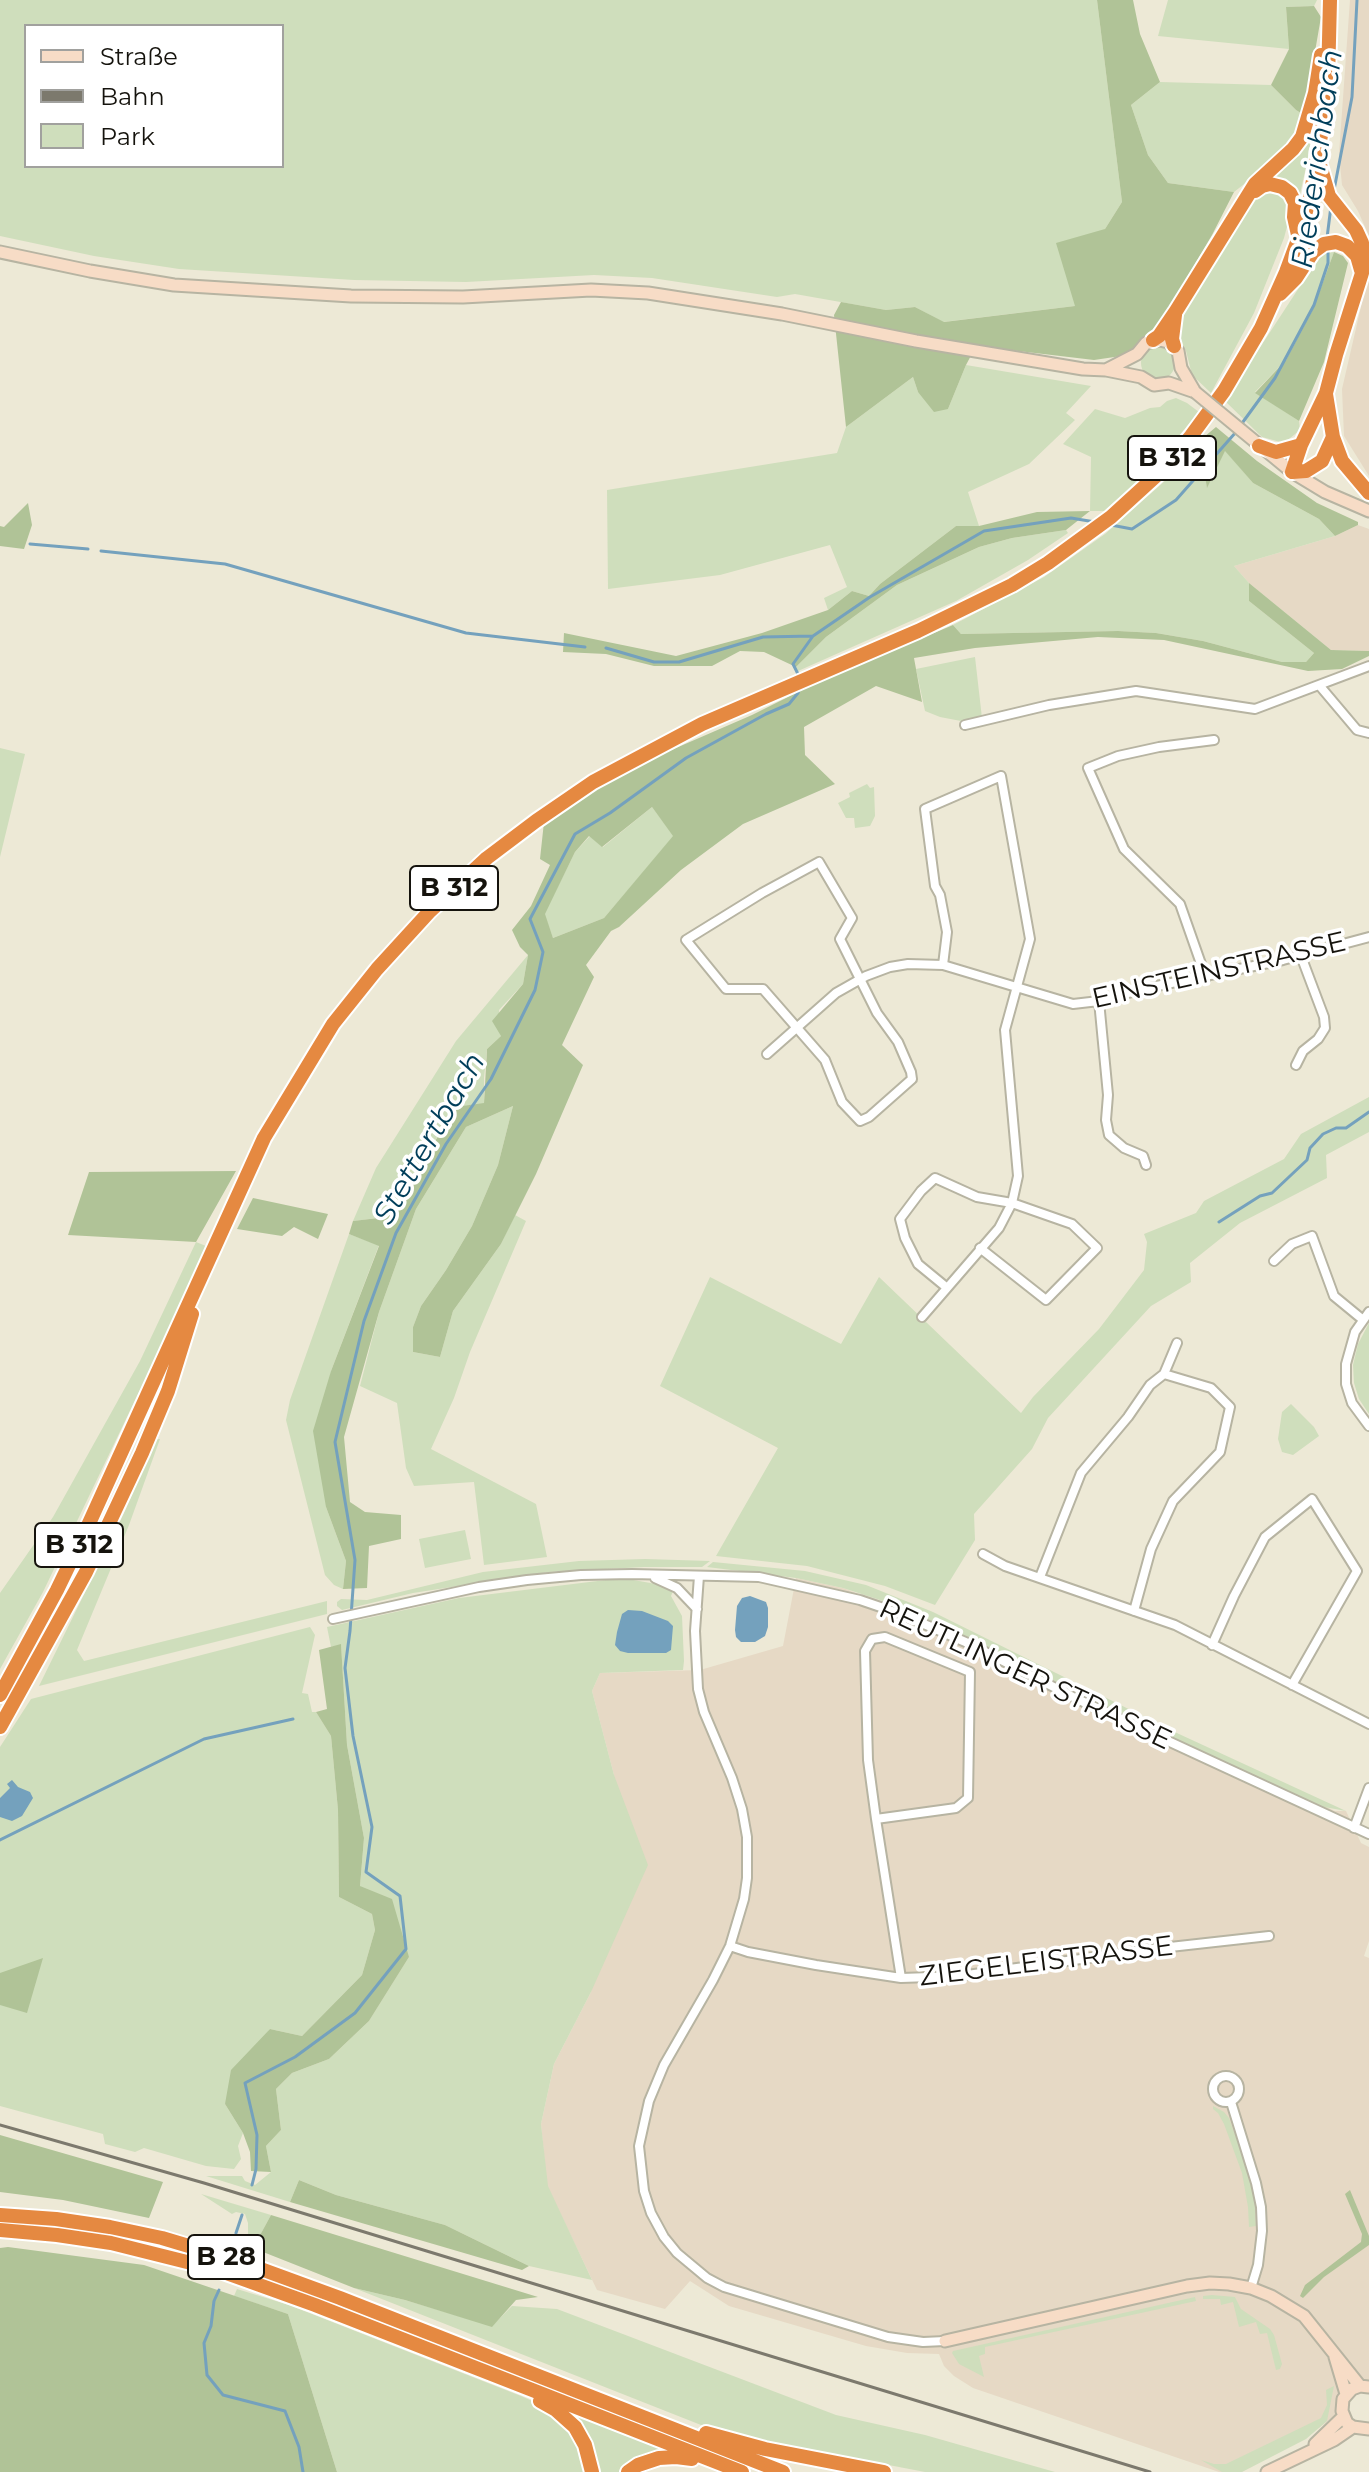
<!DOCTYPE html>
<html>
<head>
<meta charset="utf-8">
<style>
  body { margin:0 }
  #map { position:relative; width:1369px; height:2472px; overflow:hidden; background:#ede9d6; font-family:Montserrat,sans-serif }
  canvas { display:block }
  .legend { position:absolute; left:24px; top:24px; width:260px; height:144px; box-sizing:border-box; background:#fff; border:2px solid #a1a19e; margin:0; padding:10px 14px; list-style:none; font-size:24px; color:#15130d }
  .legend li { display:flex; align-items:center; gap:16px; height:40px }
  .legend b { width:40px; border:2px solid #a1a19e }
</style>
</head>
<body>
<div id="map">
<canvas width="1369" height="2472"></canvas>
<ul class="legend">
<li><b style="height:10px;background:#f7dcc6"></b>Straße</li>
<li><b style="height:10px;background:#7c796d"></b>Bahn</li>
<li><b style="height:22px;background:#cfdebc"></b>Park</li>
</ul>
</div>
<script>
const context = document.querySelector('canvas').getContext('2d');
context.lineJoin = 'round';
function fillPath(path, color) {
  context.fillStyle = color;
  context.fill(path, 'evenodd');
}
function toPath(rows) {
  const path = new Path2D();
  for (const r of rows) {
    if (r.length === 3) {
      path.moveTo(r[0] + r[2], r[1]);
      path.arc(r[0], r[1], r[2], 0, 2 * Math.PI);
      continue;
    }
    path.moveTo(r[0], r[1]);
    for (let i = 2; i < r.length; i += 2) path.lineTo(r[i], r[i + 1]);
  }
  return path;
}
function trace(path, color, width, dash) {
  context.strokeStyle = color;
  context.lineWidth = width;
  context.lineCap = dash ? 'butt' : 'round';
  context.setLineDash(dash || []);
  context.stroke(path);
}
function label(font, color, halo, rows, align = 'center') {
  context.font = font + ' Montserrat,sans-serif';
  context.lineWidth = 7;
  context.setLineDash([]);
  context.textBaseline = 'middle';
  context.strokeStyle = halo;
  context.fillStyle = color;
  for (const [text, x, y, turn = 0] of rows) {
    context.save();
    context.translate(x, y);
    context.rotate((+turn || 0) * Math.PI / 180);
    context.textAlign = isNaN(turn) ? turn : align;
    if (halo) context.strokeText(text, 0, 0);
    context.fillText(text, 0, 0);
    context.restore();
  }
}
fillPath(toPath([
  [1350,0,1369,0,1369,236,1358,211,1342,185,1339,154],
  [1369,272,1369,476,1344,436,1342,389],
  [1358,525,1369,529,1369,651,1331,650,1249,583,1234,566,1335,536],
  [796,1578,843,1588,929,1620,1335,1811,1346,1811,1361,1843,1369,1847,1369,1941,1364,1956,1369,1958,1369,2381,1361,2378,1340,2388,1335,2415,1319,2428,1231,2472,1219,2472,973,2388,954,2376,944,2366,939,2354,907,2353,866,2346,729,2306,690,2281,665,2309,597,2290,547,2186,541,2124,554,2064,591,1992,614,1775,592,1691,600,1673,700,1670,783,1646]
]), '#e6d9c5');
fillPath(toPath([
  [0,0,1097,0,1122,202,1105,229,1075,306,943,322,915,307,886,310,795,294,777,297,652,278,594,275,466,282,354,280,179,269,94,256,0,236],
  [26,26,282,26,282,166,26,166],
  [1168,0,1317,0,1314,6,1286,7,1289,49,1158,36],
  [1160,82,1271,85,1296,110,1304,115,1297,135,1257,174,1234,192,1168,183,1148,155,1131,105],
  [1316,101,1311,145,1300,194,1286,182,1262,180,1291,157],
  [1263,190,1277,190,1286,196,1292,208,1284,238,1254,313,1211,393,1192,375,1186,351,1177,334,1180,314,1248,203],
  [1334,252,1313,309,1286,360,1255,392,1299,421,1300,430,1284,443,1262,437,1225,401,1321,254],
  [1158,363,17],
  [966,365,1091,386,1066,413,1075,420,1029,464,968,492,979,526,956,526,880,584,869,596,852,591,828,610,824,598,847,587,830,545,720,575,608,589,607,490,837,453,846,427,913,377,918,392,948,409],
  [1176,398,1187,403,1199,412,1156,463,1126,492,1104,511,1090,511,1091,457,1063,444,1095,409,1125,418,1150,408,1160,407,1167,401],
  [1204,437,1202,459,1207,487,1225,450,1253,483,1319,519,1335,536,1234,566,1249,583,1249,601,1314,653,1306,662,1282,662,1203,641,1156,633,1118,631,961,634,953,625,1044,577,1105,534,1175,472],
  [1066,530,1068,533,1028,560,956,601,798,671,796,667,826,637,897,585,979,547,1012,538],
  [975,657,982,718,961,721,940,717,925,711,916,669],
  [0,748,25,754,0,857],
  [867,784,870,788,874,787,875,816,870,826,855,828,854,818,846,818,838,803,850,797,849,793],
  [652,807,674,836,604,918,553,938,544,914,575,852,590,836,603,847],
  [528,955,523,984,499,1010,501,1036,487,1049,484,1078,484,1104,454,1107,423,1162,387,1217,353,1221,376,1168,456,1041],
  [1369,1097,1369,1132,1326,1155,1327,1178,1240,1223,1190,1263,1191,1282,1151,1306,1048,1418,1032,1449,974,1514,975,1540,935,1605,885,1586,807,1566,716,1556,778,1448,660,1386,710,1277,841,1344,879,1277,1021,1413,1033,1397,1099,1329,1144,1270,1147,1242,1144,1234,1196,1213,1204,1201,1284,1159,1301,1134],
  [513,1106,498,1165,472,1226,446,1270,421,1306,413,1327,413,1352,440,1357,453,1311,501,1244,515,1215,526,1221,470,1352,454,1398,431,1449,536,1504,547,1557,484,1565,474,1482,414,1486,406,1468,397,1403,360,1386,379,1312,416,1209,466,1127],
  [349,1234,379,1245,331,1371,326,1507,346,1561,343,1589,334,1585,325,1575,286,1420,290,1400],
  [196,1242,206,1246,175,1317,43,1592,0,1669,0,1593,53,1517,140,1361],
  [1369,1323,1369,1414,1359,1399,1354,1383,1353,1365,1358,1344],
  [1291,1404,1314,1427,1319,1436,1293,1455,1282,1452,1278,1439,1282,1412],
  [156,1439,160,1439,129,1525,77,1650,84,1661,327,1601,327,1614,39,1686,125,1511],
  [465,1530,471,1559,425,1568,419,1539],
  [645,1559,710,1561,702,1567,644,1567,549,1572,413,1593,342,1610,337,1606,337,1602,341,1599,367,1600,483,1572,579,1561],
  [713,1562,805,1571,866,1585,933,1612,1179,1734,1346,1811,1324,1807,1176,1740,929,1620,880,1600,843,1588,796,1578,707,1567],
  [622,1578,656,1584,673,1591,671,1596,682,1616,684,1661,683,1670,600,1673,592,1691,614,1775,648,1865,591,1992,554,2064,541,2124,548,2186,592,2280,529,2266,445,2225,336,2195,299,2180,290,2202,206,2176,242,2176,245,2181,255,2185,271,2172,266,2146,281,2130,276,2089,292,2073,329,2059,369,2021,409,1957,360,1886,364,1838,347,1745,341,1645,331,1647,327,1627,459,1598],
  [310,1627,315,1635,302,1693,308,1694,312,1712,316,1712,331,1736,338,1810,339,1897,372,1914,375,1930,362,1975,302,2036,270,2029,225,2104,243,2133,238,2146,241,2159,234,2169,206,2166,144,2148,135,2152,105,2144,103,2134,0,2106,0,1747,31,1699],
  [1213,2106,1224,2112,1229,2118,1248,2171,1254,2191,1256,2226,1249,2227,1248,2207,1242,2173,1224,2124,1218,2113,1213,2109],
  [201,2194,271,2215,259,2237,248,2234,248,2223,245,2214,236,2212,232,2214],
  [354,2288,405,2300,492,2326,512,2306,557,2309,836,2415,925,2435,1055,2472,925,2472,733,2435,701,2425],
  [237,2289,289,2305,521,2396,546,2407,574,2435,588,2472,337,2472,288,2314,234,2296],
  [1212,2295,1235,2297,1241,2309,1270,2329,1274,2335,1282,2364,1280,2369,1276,2370,1267,2333,1260,2334,1256,2322,1239,2327,1233,2302,1221,2305,1220,2299,1203,2299,1203,2296],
  [1195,2297,1196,2301,985,2347,985,2354,979,2356,984,2377,959,2364,952,2353,953,2351],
  [1334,2386,1327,2421,1306,2439,1242,2472,1222,2472,1201,2460,1214,2464,1226,2464,1321,2418,1327,2405,1326,2390],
  [568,2411,667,2450,644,2456,622,2472,598,2472,574,2418]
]), '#cfdebc');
fillPath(toPath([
  [1097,0,1133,0,1140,34,1160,82,1131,105,1148,155,1168,183,1234,192,1212,235,1162,320,1128,355,1094,360,976,346,966,365,948,409,934,412,918,392,913,377,846,427,834,315,841,302,886,310,915,307,944,322,1075,306,1056,243,1105,229,1122,202],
  [1314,6,1321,17,1304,115,1296,110,1271,85,1289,49,1286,7],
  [1334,252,1343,256,1348,263,1324,362,1299,421,1255,393,1286,360,1313,309],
  [1216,427,1257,461,1317,503,1358,522,1358,525,1335,536,1319,519,1253,483,1225,451,1207,488,1202,459,1204,437],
  [28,503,32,525,24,549,0,546,0,526,4,527],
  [1090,511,1066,530,1012,538,979,547,897,585,826,637,796,667,764,652,740,651,712,666,654,666,606,654,563,652,564,633,676,656,762,633,828,610,852,591,869,596,880,584,956,526,979,526,1037,512],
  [1249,583,1331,650,1369,651,1369,656,1342,669,1308,671,1164,640,1098,637,975,648,914,658,922,702,876,686,804,727,805,755,835,784,743,824,681,870,619,927,611,931,586,965,594,977,562,1045,583,1065,536,1174,501,1244,453,1311,440,1357,413,1352,413,1327,421,1306,446,1270,472,1226,498,1165,513,1106,466,1127,416,1209,379,1312,344,1437,350,1502,365,1512,401,1515,401,1539,369,1546,367,1588,343,1589,346,1561,326,1507,313,1431,331,1371,379,1246,349,1234,353,1221,387,1217,423,1162,455,1107,484,1103,487,1049,501,1036,492,1021,523,984,528,955,520,947,512,930,531,906,550,865,540,859,544,822,618,776,669,751,752,715,814,684,953,625,961,634,1118,631,1156,633,1203,641,1282,662,1306,662,1314,653,1249,601],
  [652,807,673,836,604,918,553,938,545,914,575,852,589,836,602,847],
  [236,1171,196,1242,68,1235,89,1172],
  [253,1198,328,1214,318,1239,294,1227,282,1236,237,1229],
  [341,1644,347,1745,364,1838,360,1886,392,1899,409,1957,369,2021,329,2059,292,2073,276,2089,281,2130,266,2146,271,2172,251,2171,250,2152,243,2133,225,2104,231,2070,270,2029,302,2036,362,1975,375,1930,372,1914,339,1897,338,1810,331,1736,316,1712,327,1709,319,1650],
  [43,1958,27,2013,0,2005,0,1973],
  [0,2135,163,2182,149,2218,63,2200,0,2192],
  [299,2180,336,2195,445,2225,529,2266,522,2270,290,2202],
  [1350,2190,1369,2236,1369,2245,1324,2277,1303,2298,1300,2296,1305,2285,1361,2242,1362,2234,1345,2194],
  [271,2215,538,2297,516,2300,492,2327,405,2300,354,2288,253,2248],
  [8,2247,144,2265,288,2314,337,2472,0,2472,0,2248]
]), '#b0c397');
fillPath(toPath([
  [750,1596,766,1602,768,1608,768,1627,765,1636,755,1642,741,1642,736,1637,735,1630,737,1606,742,1598],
  [628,1610,642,1611,668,1621,673,1626,671,1650,666,1653,628,1653,620,1651,615,1645,617,1632,622,1614],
  [12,1780,18,1787,30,1792,33,1798,22,1816,12,1821,0,1817,0,1798,10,1788,7,1784]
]), '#74a1bd');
trace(toPath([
  [1334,190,1352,97,1357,0],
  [1327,238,1331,206],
  [1240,426,1275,378,1314,305,1328,263,1328,249],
  [1111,525,1132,529,1176,500,1236,432],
  [30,544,88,549],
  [101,551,225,564,466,633,585,647],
  [606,648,654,662,679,662,763,637,813,636],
  [799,676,793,664,813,636,870,597,984,531,1071,518,1095,522],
  [1219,1222,1260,1196,1272,1193,1307,1160,1310,1148,1323,1134,1336,1128,1346,1128,1369,1112],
  [0,1840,204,1739,293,1719],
  [252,2185,256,2169,257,2135,245,2083,295,2057,355,2013,406,1949,400,1896,366,1872,372,1827,353,1736,345,1668,350,1631,355,1560,335,1442,364,1321,396,1233,446,1144,491,1079,535,990,543,952,530,919,575,834,610,813,686,758,766,714,789,704,798,693,800,687],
  [236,2233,242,2215],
  [219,2290,214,2301,211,2326,204,2343,207,2375,223,2395,285,2411,299,2447,303,2472]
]), '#74a1bd', 3);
const street = toPath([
  [1319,685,1357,730,1369,733],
  [965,725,1049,705,1136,691,1255,709,1369,666],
  [819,862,852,918,840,939,877,1013,898,1042,911,1072,912,1079,869,1117,860,1121,842,1102,825,1060,763,989,726,989,686,940,762,893,819,862],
  [1206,978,1180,904,1124,849,1088,768,1118,756,1159,747,1214,740],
  [1099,1001,1108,1095,1106,1120,1109,1135,1124,1148,1143,1156,1146,1165],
  [767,1054,836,993,866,976,890,967,908,964,943,965,1073,1004,1099,1001,1147,988,1283,960,1369,937],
  [1296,1065,1303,1051,1318,1039,1325,1028,1324,1017,1301,956],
  [1274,1261,1292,1244,1312,1236,1334,1296,1362,1319],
  [946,1287,918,1264,905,1238,900,1219,921,1191,935,1178,977,1197,1012,1203,1072,1224,1097,1248,1046,1300,980,1248],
  [1369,1312,1355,1332,1346,1364,1346,1384,1352,1403,1369,1426],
  [922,1317,999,1228,1012,1203,1018,1176,1005,1030,1030,939,1001,776,925,809,935,886,940,895,947,932,943,965],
  [1164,1374,1177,1343],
  [983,1554,1005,1566,1175,1625,1369,1724],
  [699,1576,695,1631,698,1689,704,1712,732,1778,742,1809,747,1837,747,1878,744,1899,730,1946,713,1980,664,2065,649,2101,639,2146,644,2191,651,2213,664,2237,677,2253,707,2278,724,2287,888,2337,923,2342,945,2341],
  [1040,1577,1081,1473,1128,1417,1150,1385,1164,1374,1211,1388,1230,1407,1220,1452,1173,1501,1151,1549,1134,1611],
  [655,1578,677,1588,697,1609],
  [333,1619,479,1587,527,1580,581,1575,632,1574,759,1577,860,1600,901,1614,970,1644,1075,1698,1369,1834],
  [1212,1645,1234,1596,1265,1537,1312,1499,1357,1571,1292,1685],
  [876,1819,868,1760,865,1651,872,1639,885,1637,970,1672,968,1798,956,1808,876,1819,901,1978],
  [1354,1828,1369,1788],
  [730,1946,748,1952,816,1965,901,1978,960,1976,1152,1949,1269,1936],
  [1226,2089,13],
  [1231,2102,1256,2183,1261,2207,1262,2231,1258,2265,1251,2288]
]);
const secondary = toPath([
  [0,252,90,271,174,285,351,296,463,297,591,290,648,293,782,314,916,341,1083,369,1106,370,1141,377,1154,385,1169,383,1195,392],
  [1106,370,1137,354,1146,343,1160,340,1168,342,1178,351,1181,368,1195,392],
  [1241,430,1292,472,1325,492,1369,511],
  [945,2341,1187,2286,1210,2283,1229,2284,1251,2288,1271,2296,1304,2316,1360,2386],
  [1335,2357,1346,2394],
  [1369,2387,1360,2386,1352,2389,1343,2399,1342,2411,1347,2423,1353,2427,1369,2429],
  [1315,2444,1343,2417],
  [1267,2472,1334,2440,1353,2427]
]);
const highway = toPath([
  [1320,165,1329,196,1356,230,1362,243,1364,257,1362,273,1336,355,1326,393,1301,445,1292,472,1306,471,1322,461,1333,437],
  [1255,191,1262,186,1270,184,1282,187,1290,193,1295,203,1294,217,1298,235],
  [1280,294,1296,278,1313,252,1324,244,1336,242,1347,246,1357,256,1361,270],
  [1153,340,1159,336,1176,311,1255,184,1293,149,1302,137,1315,93,1321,55],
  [1174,346,1172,339,1175,315],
  [1326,394,1333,437,1342,461,1369,493],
  [1259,446,1276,452,1301,445],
  [0,1695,57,1590,86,1530,264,1138,333,1024,377,969,430,911,487,858,536,821,593,782,702,724,918,631,1012,585,1048,563,1111,517,1157,475,1191,436,1224,391,1261,328,1286,272,1299,237,1310,197,1323,124,1328,80,1330,0],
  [0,1727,86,1572,142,1453,168,1391,192,1314],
  [0,2215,56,2219,110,2227,162,2238,239,2261,340,2298,783,2472],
  [0,2230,57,2235,111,2243,215,2269,315,2305,742,2472],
  [540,2401,556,2410,575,2427,585,2445,592,2472],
  [706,2433,765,2449,884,2472],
  [628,2472,638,2465,659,2458,676,2457,692,2459]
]);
trace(street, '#b7b4a2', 12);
trace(secondary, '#b7b4a2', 15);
trace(highway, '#fff', 18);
trace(street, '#fff', 8);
trace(secondary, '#f7dcc6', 11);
trace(highway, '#e58941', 14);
trace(toPath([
  [0,2125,204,2183,1150,2472]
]), '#7c796d', 3);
const secondaryBridge = toPath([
  [1195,392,1241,430]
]);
trace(secondaryBridge, '#b7b4a2', 15, []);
trace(secondaryBridge, '#f7dcc6', 11);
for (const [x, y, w] of [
  [1172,458,88],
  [454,888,88],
  [79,1545,88],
  [226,2257,76]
]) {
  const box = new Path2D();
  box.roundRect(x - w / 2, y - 22, w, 44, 6);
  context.fillStyle = '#fff';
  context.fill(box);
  trace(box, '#15130d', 2);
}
label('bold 26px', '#15130d', null, [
  ["B 312",1172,458],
  ["B 312",454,888],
  ["B 312",79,1545],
  ["B 28",226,2257]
]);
label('28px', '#15130d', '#fff', [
  ["EINSTEINSTRASSE",1219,971,-13],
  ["REUTLINGER STRASSE",1025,1675,25],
  ["ZIEGELEISTRASSE",1046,1962,-7]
]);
label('italic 30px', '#003e5a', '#fff', [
  ["Riederichbach",1318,159,-82],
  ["Stettertbach",430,1139,-60]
]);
</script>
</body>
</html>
